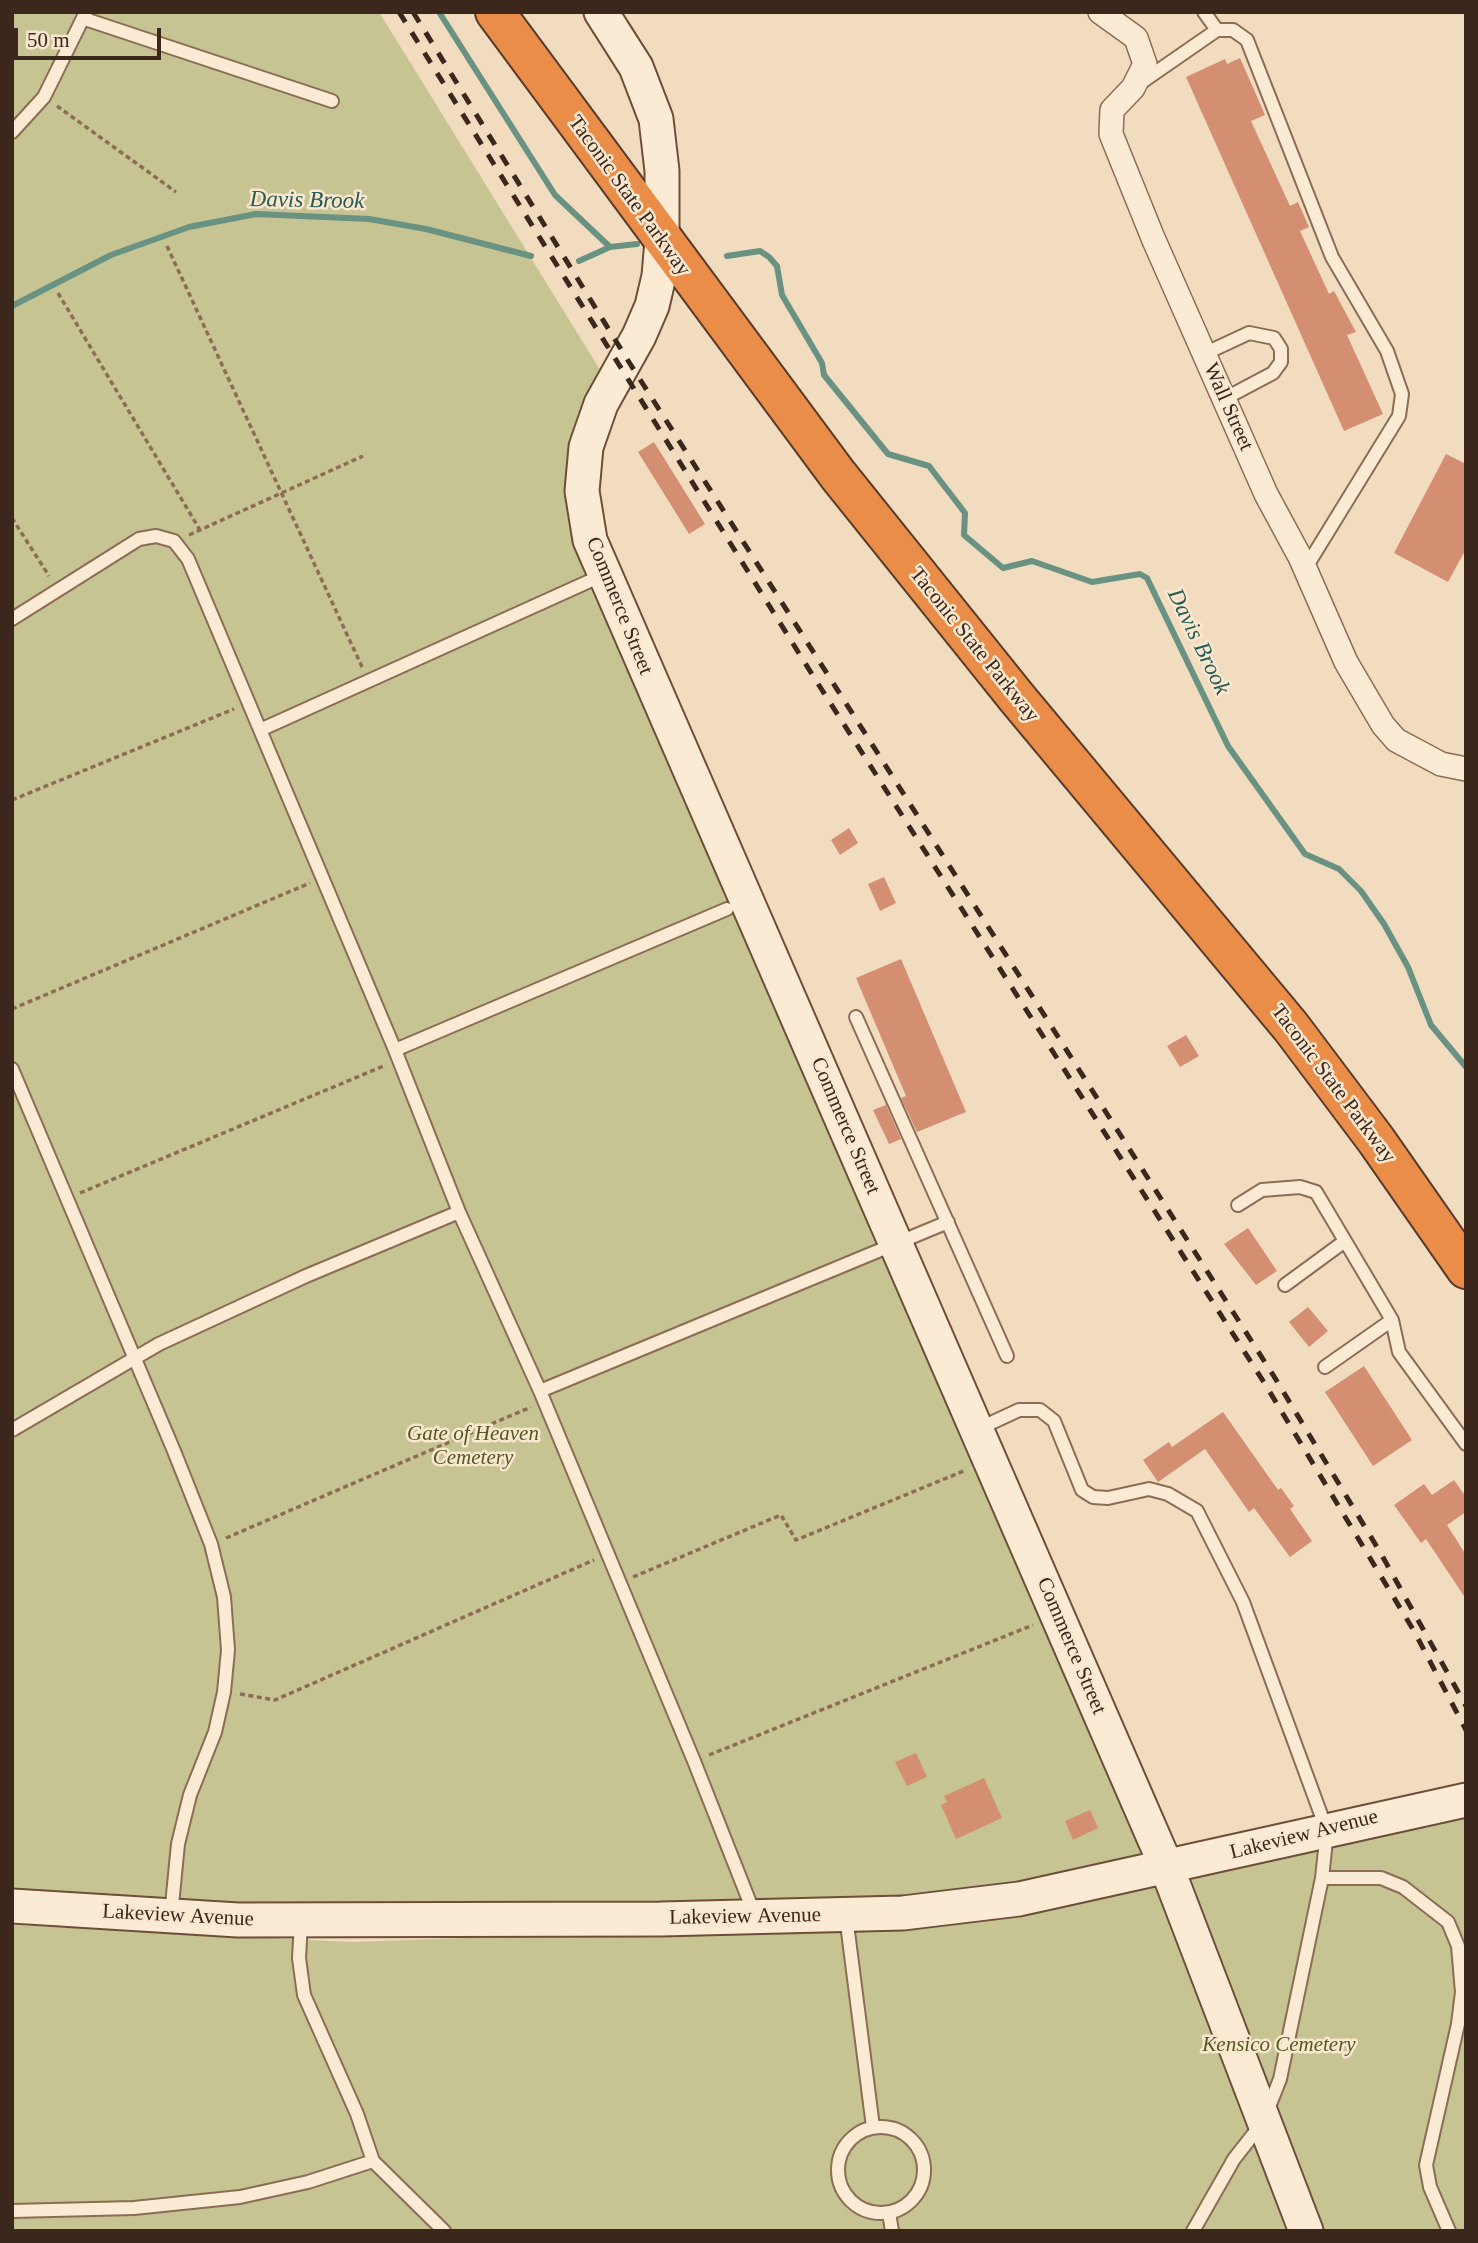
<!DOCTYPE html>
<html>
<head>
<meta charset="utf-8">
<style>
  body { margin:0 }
  #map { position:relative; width:1478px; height:2243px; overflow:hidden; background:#f2dcbf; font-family:Georgia,serif }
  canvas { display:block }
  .frame { position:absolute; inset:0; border:14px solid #3b271c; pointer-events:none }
  .scale { position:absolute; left:14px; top:28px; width:147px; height:32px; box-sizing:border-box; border:4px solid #3b271c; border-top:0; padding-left:9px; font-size:21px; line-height:24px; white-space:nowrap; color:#3b271c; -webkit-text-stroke:5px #f9e7d0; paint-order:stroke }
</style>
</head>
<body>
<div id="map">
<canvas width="1478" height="2243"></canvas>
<div class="frame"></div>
<div class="scale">50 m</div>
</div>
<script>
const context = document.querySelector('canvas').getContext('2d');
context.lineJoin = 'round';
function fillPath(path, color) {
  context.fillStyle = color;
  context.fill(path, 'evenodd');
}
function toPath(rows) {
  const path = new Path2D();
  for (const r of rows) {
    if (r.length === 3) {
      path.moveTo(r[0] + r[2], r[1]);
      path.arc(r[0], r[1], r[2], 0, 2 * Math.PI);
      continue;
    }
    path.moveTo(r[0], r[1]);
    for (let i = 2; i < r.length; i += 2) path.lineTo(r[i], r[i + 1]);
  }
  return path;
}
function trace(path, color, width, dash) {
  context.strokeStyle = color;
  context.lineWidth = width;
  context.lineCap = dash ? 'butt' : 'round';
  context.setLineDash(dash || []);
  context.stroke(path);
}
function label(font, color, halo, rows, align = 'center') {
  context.font = font + ' Georgia,serif';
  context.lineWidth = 5;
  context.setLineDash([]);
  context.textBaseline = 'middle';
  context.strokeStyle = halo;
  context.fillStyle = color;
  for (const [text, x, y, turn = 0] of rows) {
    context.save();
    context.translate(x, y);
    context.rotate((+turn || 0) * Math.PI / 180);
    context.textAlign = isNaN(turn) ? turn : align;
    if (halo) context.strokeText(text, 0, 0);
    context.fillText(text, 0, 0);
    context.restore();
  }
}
fillPath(toPath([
  [12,12,379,12,602,373,571,488,1144,1845,1137,1861,982,1890,910,1899,773,1903,748,1899,715,1904,228,1906,182,1901,172,1892,158,1900,12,1892],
  [1466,1812,1466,2231,12,2231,12,1925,352,1942,989,1919]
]), '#c5c492');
trace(toPath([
  [439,12,555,195,610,247],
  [727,256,760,251,769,257,777,266,782,295,822,363,824,375,888,454,929,466,965,513,964,535,1003,568,1032,561,1092,582,1140,574,1147,578,1228,746,1305,854,1339,869,1361,891,1384,924,1408,967,1431,1025,1466,1067],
  [579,261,610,247,637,244],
  [12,306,111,255,189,227,256,214,369,219,426,229,531,256]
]), '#699283', 6);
fillPath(toPath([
  [1240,58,1265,115,1251,121,1290,206,1298,202,1309,227,1300,231,1329,294,1334,291,1356,332,1347,335,1383,414,1344,431,1186,77,1225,59,1227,64],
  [654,442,705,524,689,534,638,452],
  [1446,454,1466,464,1466,549,1448,582,1394,553],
  [849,828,858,843,840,855,831,840],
  [884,877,896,903,880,911,868,884],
  [901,959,966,1112,917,1132,901,1098,906,1096,856,978],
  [1186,1035,1199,1056,1180,1067,1167,1046],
  [886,1105,901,1139,889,1144,873,1110],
  [1248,1228,1277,1271,1256,1285,1224,1244],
  [1308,1307,1328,1331,1309,1347,1289,1322],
  [1364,1366,1412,1440,1373,1466,1325,1392],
  [1223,1412,1278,1490,1281,1488,1294,1506,1290,1509,1312,1541,1290,1557,1254,1508,1249,1512,1205,1449,1158,1482,1143,1460,1169,1442,1172,1447],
  [1454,1480,1466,1497,1466,1512,1447,1525,1466,1555,1466,1599,1426,1539,1421,1543,1394,1505,1424,1484,1432,1495],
  [916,1753,927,1777,907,1786,895,1762],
  [984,1778,1002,1818,956,1839,941,1805,947,1802,944,1796],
  [1090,1810,1098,1828,1073,1840,1065,1821]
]), '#d48e72');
const lane = toPath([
  [1204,12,1217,30],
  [85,19,332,101],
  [1139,84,1217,30,1233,30,1247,40,1332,257,1387,351,1402,394,1399,416,1305,569],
  [12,132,44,97,86,12],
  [1204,354,1249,333,1274,338,1281,349,1281,362,1273,373,1224,399],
  [12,619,139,539,156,536,174,541,188,559,395,1050,459,1212,540,1391,694,1761,754,1913],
  [260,730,603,575],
  [856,1017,1007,1356],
  [395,1050,727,909],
  [12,1069,174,1451,211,1544,224,1597,228,1650,224,1692,215,1732,190,1795,178,1844,171,1915],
  [1238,1205,1262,1190,1300,1187,1316,1192,1392,1320,1399,1352,1466,1444],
  [1285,1285,1345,1241],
  [1325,1367,1392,1320],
  [540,1391,948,1222],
  [978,1429,1019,1410,1040,1410,1054,1421,1082,1490,1093,1497,1108,1498,1149,1489,1168,1494,1197,1511,1243,1602,1327,1831,1322,1878,1280,2079,1263,2122,1234,2159,1193,2231],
  [12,1430,159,1344,306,1276,459,1212],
  [1322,1878,1381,1878,1403,1887,1448,1922,1458,1946,1462,1992,1458,2024,1426,2165,1430,2187,1449,2231],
  [846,1916,873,2127],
  [301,1922,299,1958,304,1995,357,2114,373,2161,444,2231],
  [881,2170,43],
  [12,2211,134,2208,240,2197,308,2182,373,2161],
  [889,2213,892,2231]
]);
const street = toPath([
  [1100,12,1136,38,1145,64,1133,88,1112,110,1111,134,1153,238,1266,494,1300,557,1346,662,1383,725,1396,740,1441,764,1466,769]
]);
const secondary = toPath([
  [601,12,636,67,656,119,662,171,662,240,659,276,652,306,639,336,601,404,586,447,582,491,590,540,1167,1868,1306,2231],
  [12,1906,238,1920,661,1919,903,1913,1019,1899,1466,1800]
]);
const highway = toPath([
  [495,12,838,475,1017,698,1291,1027,1376,1140,1466,1269]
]);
trace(lane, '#8d6c56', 16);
trace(street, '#8d6c56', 26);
trace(secondary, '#6e4d39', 37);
trace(highway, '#5a3a2b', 42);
trace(toPath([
  [12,56,13,56],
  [57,106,176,192],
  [167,246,363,669],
  [58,293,200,530],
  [12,518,49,576],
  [189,535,363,456],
  [12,800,234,709],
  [12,1009,310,883],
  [80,1193,386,1065],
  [226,1538,531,1407],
  [633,1577,781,1515,796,1540,966,1470],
  [240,1694,275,1700,594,1560],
  [709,1755,1033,1625]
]), '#8d6c56', 3.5, [5, 3.5]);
trace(lane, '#fcebd4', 12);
trace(street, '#fcebd4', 23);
trace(secondary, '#fcebd4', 33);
trace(highway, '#ea8d48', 38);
trace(toPath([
  [399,12,815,679,1265,1384,1414,1631,1466,1730],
  [413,12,627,359,1275,1378,1380,1552,1466,1706]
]), '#3b271c', 5, [12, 12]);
label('21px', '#3b271c', '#f9e7d0', [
  ["Taconic State Parkway",629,196,54],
  ["Wall Street",1228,407,66],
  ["Commerce Street",619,606,68],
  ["Taconic State Parkway",974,645,51],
  ["Taconic State Parkway",1333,1084,53],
  ["Commerce Street",845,1126,67],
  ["Commerce Street",1071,1646,67],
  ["Lakeview Avenue",1304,1835,-14],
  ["Lakeview Avenue",178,1916,3],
  ["Lakeview Avenue",745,1917,-1]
]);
label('italic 21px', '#525920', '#f9e7d0', [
  ["Gate of Heaven",473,1434],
  ["Cemetery",473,1458],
  ["Kensico Cemetery",1279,2045]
]);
label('italic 23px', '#295c52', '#f9e7d0', [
  ["Davis Brook",307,201,1],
  ["Davis Brook",1198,642,64]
]);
</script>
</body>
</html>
